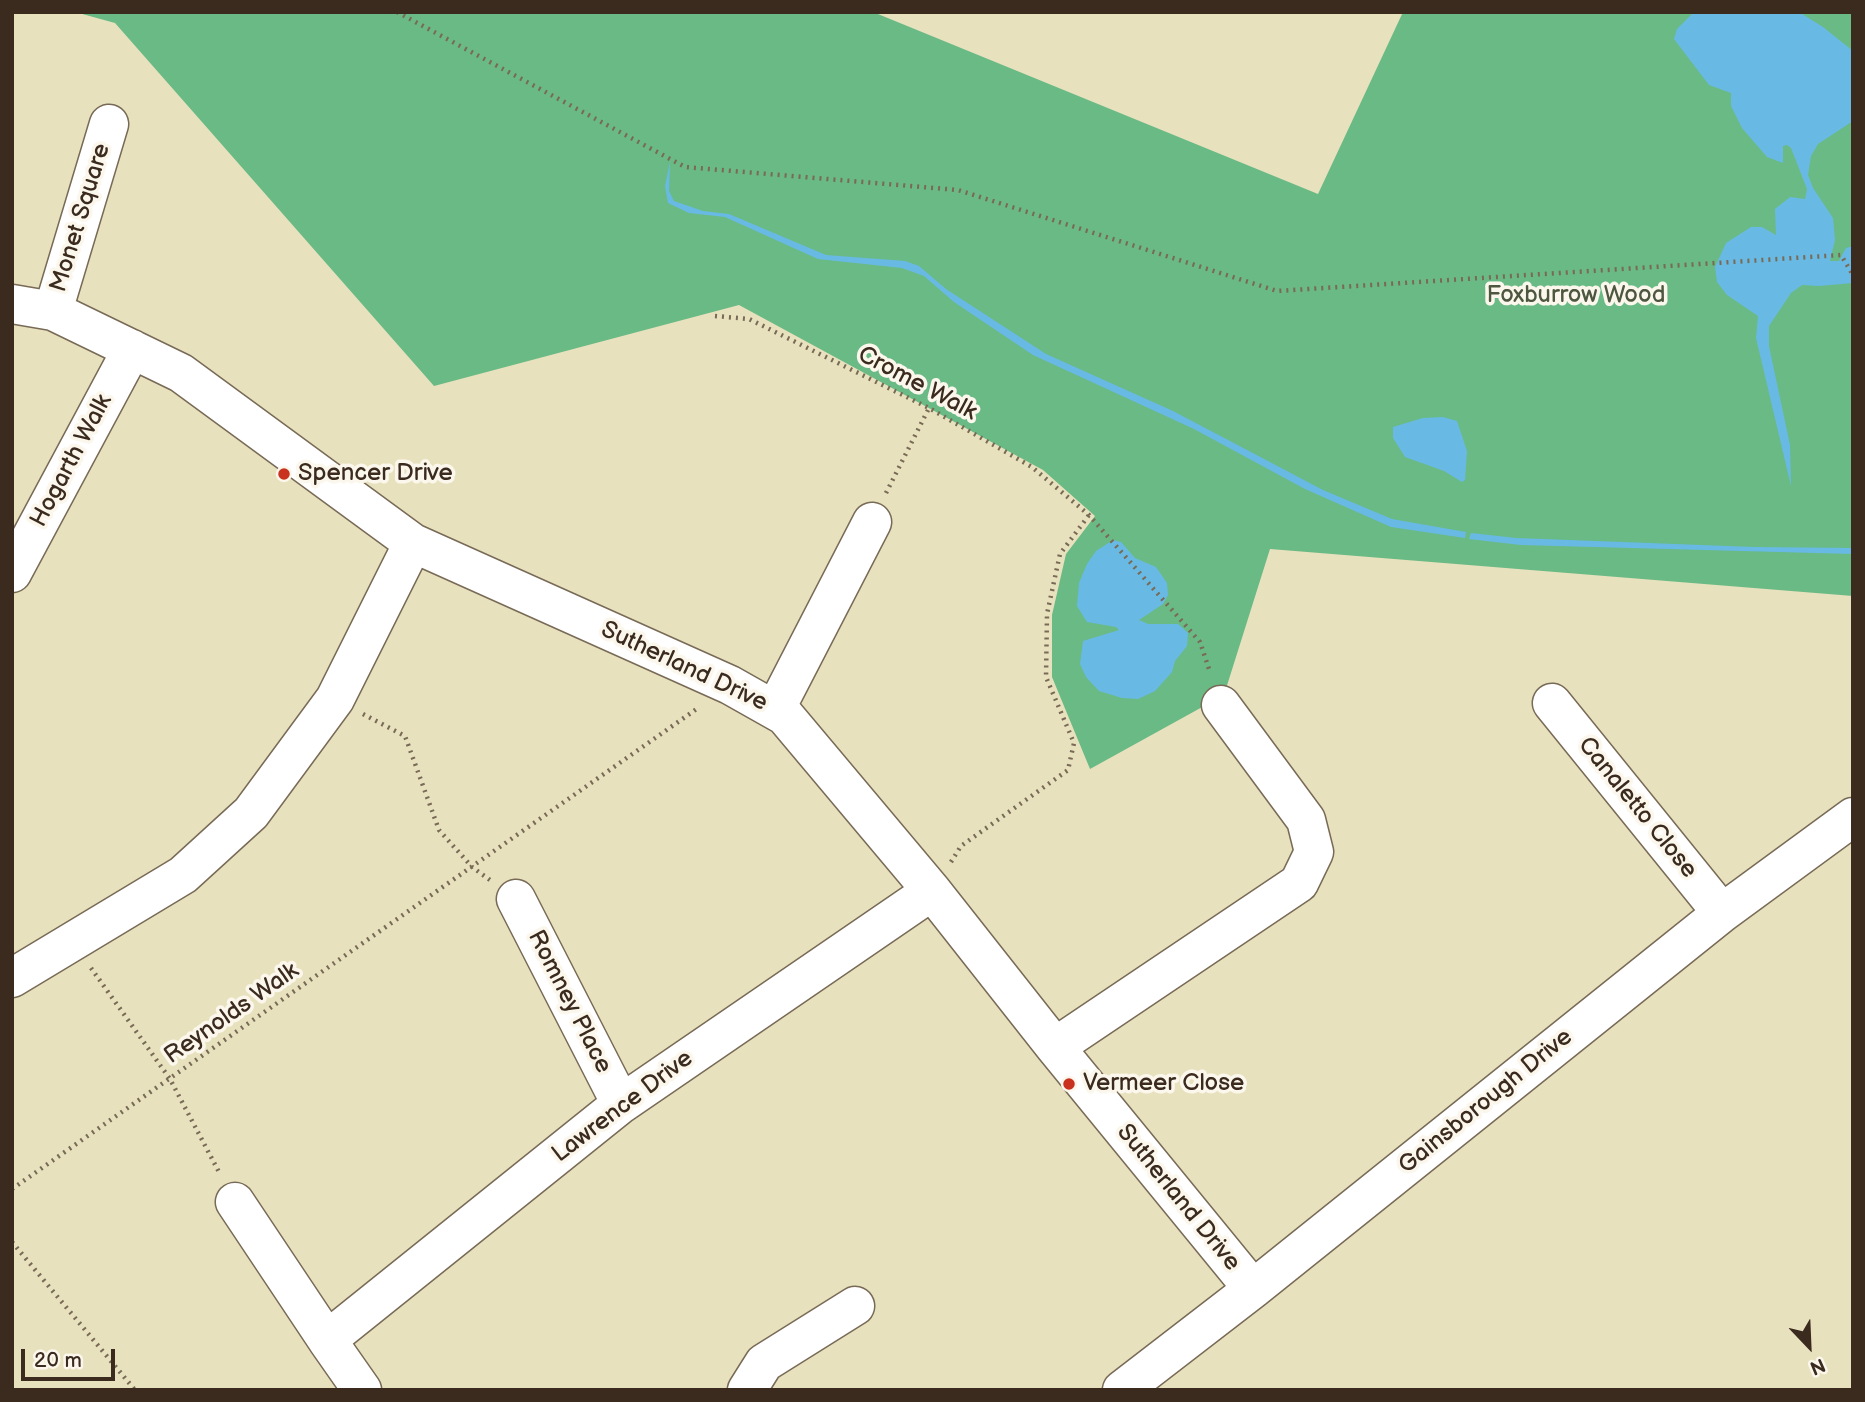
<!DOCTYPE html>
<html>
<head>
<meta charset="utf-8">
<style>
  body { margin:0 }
  #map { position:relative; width:1865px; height:1402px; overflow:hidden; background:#e8e1be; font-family:"Balsamiq Sans",sans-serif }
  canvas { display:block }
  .frame { position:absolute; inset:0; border:14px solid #3b2a1e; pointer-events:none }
  .north { position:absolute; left:1774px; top:1311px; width:70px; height:70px; -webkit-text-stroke:5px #fbf7ec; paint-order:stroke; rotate:157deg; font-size:19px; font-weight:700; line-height:28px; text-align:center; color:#3b2a1e }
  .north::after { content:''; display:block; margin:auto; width:24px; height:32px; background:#3b2a1e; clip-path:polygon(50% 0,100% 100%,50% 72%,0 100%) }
  .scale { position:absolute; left:21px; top:1349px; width:94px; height:32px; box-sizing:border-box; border:4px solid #3b2a1e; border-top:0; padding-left:9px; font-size:21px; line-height:24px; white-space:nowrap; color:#3b2a1e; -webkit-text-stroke:5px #fbf7ec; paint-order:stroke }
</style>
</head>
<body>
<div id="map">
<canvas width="1865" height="1402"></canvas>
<div class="frame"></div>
<div class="north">N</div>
<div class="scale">20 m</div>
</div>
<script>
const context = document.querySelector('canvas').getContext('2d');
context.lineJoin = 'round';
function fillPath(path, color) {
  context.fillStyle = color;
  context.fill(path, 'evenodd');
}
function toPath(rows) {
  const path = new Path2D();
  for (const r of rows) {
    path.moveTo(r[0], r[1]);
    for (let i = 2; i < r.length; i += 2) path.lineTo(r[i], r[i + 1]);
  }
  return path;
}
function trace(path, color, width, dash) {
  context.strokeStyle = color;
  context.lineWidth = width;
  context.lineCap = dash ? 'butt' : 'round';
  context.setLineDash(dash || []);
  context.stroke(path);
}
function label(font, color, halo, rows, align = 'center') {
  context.font = font + ' "Balsamiq Sans",sans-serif';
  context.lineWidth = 7;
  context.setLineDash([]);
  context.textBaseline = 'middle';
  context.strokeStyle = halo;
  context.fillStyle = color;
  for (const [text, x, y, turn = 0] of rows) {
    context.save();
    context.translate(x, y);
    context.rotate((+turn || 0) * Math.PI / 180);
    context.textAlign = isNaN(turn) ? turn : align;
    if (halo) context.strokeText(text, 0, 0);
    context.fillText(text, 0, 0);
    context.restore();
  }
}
fillPath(toPath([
  [75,12,873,12,1318,194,1403,12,1853,12,1853,596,1270,549,1224,695,1090,769,1052,677,1052,615,1066,554,1095,516,1043,470,739,305,434,386,115,23]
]), '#6aba85');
fillPath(toPath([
  [1694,12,1799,12,1823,27,1853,51,1853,121,1818,144,1811,156,1808,175,1813,188,1833,218,1835,240,1830,261,1839,261,1846,248,1853,246,1853,283,1819,286,1802,285,1791,293,1769,326,1769,346,1790,445,1791,486,1756,338,1758,316,1727,295,1717,282,1715,267,1726,243,1751,227,1762,227,1776,235,1775,209,1790,197,1805,199,1807,189,1791,148,1787,145,1783,146,1783,163,1767,157,1742,128,1731,106,1731,93,1709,85,1674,39,1677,29],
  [670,162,669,191,674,201,703,211,729,214,826,255,905,261,919,266,946,289,1046,354,1173,411,1323,490,1392,519,1466,532,1465,538,1391,527,1305,489,1194,429,1033,355,954,302,924,276,902,268,818,259,725,217,689,213,668,203,665,186],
  [1443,417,1457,421,1467,451,1465,480,1462,482,1444,471,1405,457,1393,438,1393,427,1423,418],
  [1471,533,1516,538,1754,547,1853,548,1853,554,1521,545,1469,539],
  [1113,540,1121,542,1135,558,1156,567,1167,583,1168,595,1163,604,1139,620,1148,624,1178,624,1188,633,1187,646,1175,661,1172,672,1155,691,1138,699,1122,698,1099,691,1086,677,1080,664,1083,641,1119,630,1116,627,1087,622,1077,606,1079,583,1087,564,1096,551]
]), '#68bae4');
const minor = toPath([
  [12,304,53,311,181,373,413,543,730,685,785,716,932,891,1055,1047,1253,1289],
  [53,311,109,124],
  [12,573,132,349],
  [1552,703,1722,913],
  [775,710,872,522],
  [516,899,621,1104],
  [12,978,183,875,251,813,335,699,413,543],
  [1055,1047,1299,883,1314,852,1306,820,1221,705],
  [235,1202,327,1340,362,1390],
  [327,1340,621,1104,932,891],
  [747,1390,764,1363,855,1306],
  [1122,1390,1253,1289,1722,913,1853,817]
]);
trace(minor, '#786a56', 41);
trace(toPath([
  [397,12,685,167,958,190,1277,291,1841,255,1853,275],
  [715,316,749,319,929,408,1032,467,1089,515,1200,642,1210,672],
  [886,493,929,408],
  [363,714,405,736,439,830,472,867,490,880],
  [951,862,961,846,1068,770,1074,743,1046,677,1047,614,1060,554,1089,515],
  [91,968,170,1079,220,1174],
  [12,1189,698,708],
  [12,1242,135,1390]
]), '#786a56', 4.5, [2, 5]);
trace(minor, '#fff', 38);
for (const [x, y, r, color] of [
  [284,474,7,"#c8321e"],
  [1069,1084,7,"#c8321e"]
]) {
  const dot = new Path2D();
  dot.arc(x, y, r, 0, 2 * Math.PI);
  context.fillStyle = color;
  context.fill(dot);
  trace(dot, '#fbf7ec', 2.5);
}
label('24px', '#3b2a1e', '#fbf7ec', [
  ["Monet Square",81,218,-73],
  ["Crome Walk",917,384,28],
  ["Hogarth Walk",72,461,-62],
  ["Sutherland Drive",684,667,25],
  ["Canaletto Close",1637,808,51],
  ["Romney Place",569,1002,63],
  ["Reynolds Walk",232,1014,-35],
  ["Gainsborough Drive",1486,1102,-39],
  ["Lawrence Drive",623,1107,-37],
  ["Sutherland Drive",1178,1198,51]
]);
label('24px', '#4d563e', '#fbf7ec', [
  ["Foxburrow Wood",1576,296]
]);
label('24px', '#3b2a1e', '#fbf7ec', [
  ["Spencer Drive",298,474],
  ["Vermeer Close",1083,1084]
], 'left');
</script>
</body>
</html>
